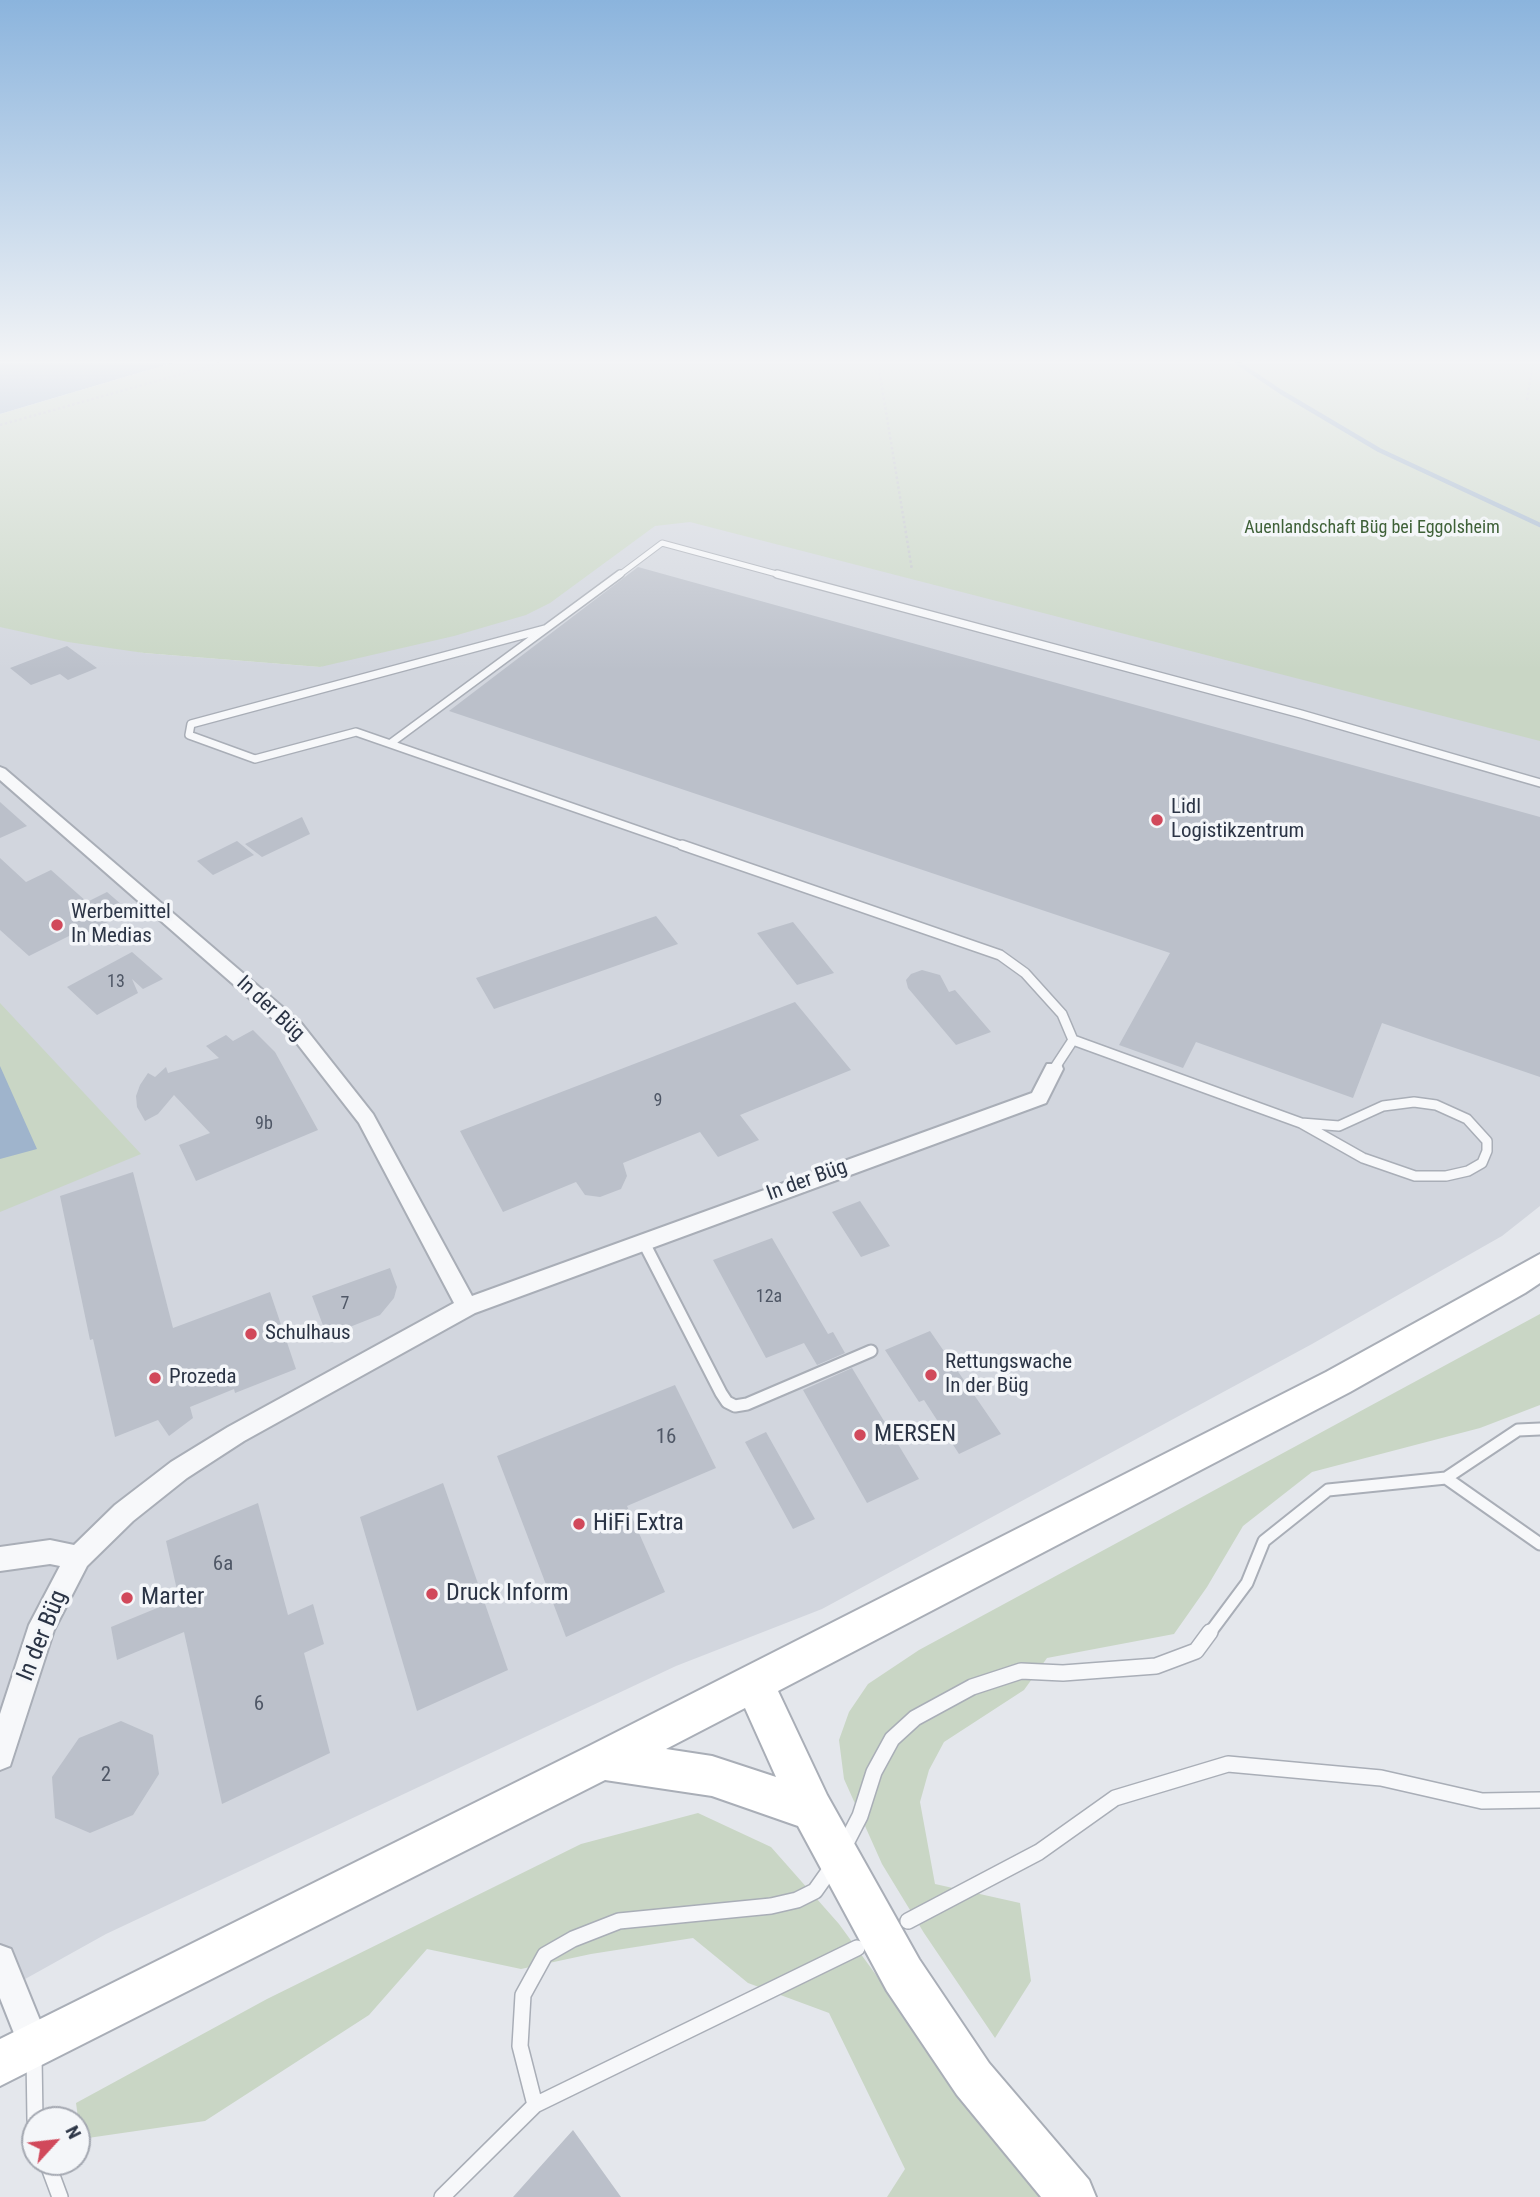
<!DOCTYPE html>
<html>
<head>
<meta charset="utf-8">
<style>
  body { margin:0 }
  #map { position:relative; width:1540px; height:2197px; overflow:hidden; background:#e4e7ec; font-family:"Roboto Condensed",sans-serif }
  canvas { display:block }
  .north { position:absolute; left:21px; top:2106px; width:70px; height:70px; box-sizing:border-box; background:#f4f6f9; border:2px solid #a4a8b1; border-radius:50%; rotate:63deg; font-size:19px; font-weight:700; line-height:28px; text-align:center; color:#2b3445 }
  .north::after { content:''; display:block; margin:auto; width:24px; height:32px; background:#d1495b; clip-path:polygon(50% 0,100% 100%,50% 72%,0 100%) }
</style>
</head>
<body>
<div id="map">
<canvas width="1540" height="2197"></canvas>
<div class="north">N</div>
</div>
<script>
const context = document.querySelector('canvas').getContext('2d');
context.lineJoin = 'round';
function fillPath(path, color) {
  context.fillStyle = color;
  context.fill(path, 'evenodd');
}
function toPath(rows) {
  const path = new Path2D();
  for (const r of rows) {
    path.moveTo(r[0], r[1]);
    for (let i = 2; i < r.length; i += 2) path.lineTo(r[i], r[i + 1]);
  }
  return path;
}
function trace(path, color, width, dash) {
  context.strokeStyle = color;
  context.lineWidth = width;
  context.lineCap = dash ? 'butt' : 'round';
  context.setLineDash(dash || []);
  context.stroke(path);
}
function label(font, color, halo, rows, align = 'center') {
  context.font = font + ' "Roboto Condensed",sans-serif';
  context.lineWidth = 7;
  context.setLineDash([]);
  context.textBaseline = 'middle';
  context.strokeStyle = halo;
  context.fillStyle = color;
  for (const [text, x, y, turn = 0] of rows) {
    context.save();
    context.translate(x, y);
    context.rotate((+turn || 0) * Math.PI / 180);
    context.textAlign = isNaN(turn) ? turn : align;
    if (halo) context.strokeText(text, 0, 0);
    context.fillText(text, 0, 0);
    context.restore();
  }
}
fillPath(toPath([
  [684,518,1540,739,1540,1206,1502,1236,1312,1344,822,1609,676,1666,106,1934,0,1993,0,622,144,653,320,667,650,522]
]), '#d2d6de');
fillPath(toPath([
  [172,363,1540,363,1540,741,690,522,655,526,550,603,526,615,454,636,320,667,144,653,68,642,0,627,0,414],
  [0,1003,141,1154,0,1212],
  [1540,1314,1540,1405,1480,1428,1312,1472,1243,1526,1207,1587,1174,1634,1047,1658,1024,1690,944,1742,929,1770,920,1802,935,1884,1020,1903,1031,1981,995,2038,924,1933,882,1864,844,1779,839,1740,849,1712,868,1684,919,1650],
  [698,1813,771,1847,839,1924,991,2133,1049,2197,887,2197,905,2169,829,2013,748,1983,693,1938,591,1954,521,1969,427,1949,369,2015,205,2121,81,2139,76,2103,267,1999,581,1844]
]), '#c9d6c5');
fillPath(toPath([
  [0,363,172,363,0,414],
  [0,1066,37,1149,0,1159]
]), '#9fb4cc');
trace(toPath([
  [1238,363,1281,392,1379,450,1540,525]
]), '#9fb4cc', 4.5);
fillPath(toPath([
  [638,567,1540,817,1540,1077,1382,1023,1353,1098,1196,1042,1183,1068,1119,1045,1170,953,449,711],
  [67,646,97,668,68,680,60,674,31,685,10,668],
  [0,802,27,826,0,838],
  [302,817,310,834,262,857,245,844],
  [237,841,254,855,213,875,197,861],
  [0,858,26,882,51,870,87,902,107,892,129,911,77,938,73,934,29,956,0,930],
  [656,916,678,944,494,1009,476,978],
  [793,922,834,973,797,985,757,933],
  [132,952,163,979,143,989,132,979,138,993,97,1015,67,987],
  [922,970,940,975,949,992,955,990,991,1032,956,1045,908,988,906,980,911,974],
  [795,1002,851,1070,740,1115,759,1140,718,1157,700,1132,623,1163,627,1176,621,1189,600,1197,585,1195,576,1182,503,1212,460,1131],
  [253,1030,275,1052,318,1130,196,1181,179,1145,210,1133,174,1095,158,1114,145,1121,137,1107,136,1096,140,1085,148,1073,155,1077,166,1067,168,1073,219,1058,206,1046,226,1035,233,1041],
  [133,1172,173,1328,270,1292,296,1369,235,1393,234,1389,190,1407,193,1418,169,1436,158,1420,115,1437,93,1339,90,1340,60,1196],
  [860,1201,890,1246,861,1257,832,1212],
  [772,1238,828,1334,833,1332,845,1353,817,1365,804,1343,766,1358,713,1260],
  [390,1268,397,1287,394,1298,380,1315,327,1336,312,1296],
  [930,1331,1001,1434,959,1454,924,1400,919,1402,885,1350],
  [852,1368,919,1479,867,1503,803,1390],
  [675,1385,716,1468,627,1506,665,1592,566,1637,497,1456],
  [766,1432,815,1519,793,1529,745,1442],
  [443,1483,508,1670,417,1711,360,1517],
  [258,1503,288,1615,313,1604,324,1644,304,1653,330,1753,222,1804,184,1632,117,1660,111,1627,179,1599,166,1541],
  [121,1721,153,1735,159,1774,133,1815,90,1833,55,1818,52,1777,79,1738],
  [573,2130,621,2197,513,2197]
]), '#bbc0ca');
const laneFar4 = toPath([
  [618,576,662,543,784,576]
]);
const laneFar3 = toPath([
  [777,574,1301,714,1540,783],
  [545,629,191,724,189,735,255,759,356,732,687,847],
  [391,743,620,574]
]);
const laneFar2 = toPath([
  [682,845,1000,955,1025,973,1062,1014,1073,1040,1054,1069],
  [1073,1040,1301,1123],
  [1414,1102,1436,1105,1467,1119,1487,1141,1487,1151,1482,1163,1468,1171,1446,1176,1415,1176,1363,1158,1301,1123,1339,1126,1383,1106,1414,1102]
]);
const laneFar1 = toPath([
  [643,1241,721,1393,727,1402,735,1406,747,1404,871,1351],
  [1446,1478,1540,1544],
  [1209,1634,1247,1583,1264,1541,1328,1490,1446,1478,1518,1430,1540,1429]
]);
const lane = toPath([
  [845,1845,860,1816,874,1772,892,1739,915,1718,972,1687,1021,1671,1063,1673,1156,1666,1196,1651,1210,1632],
  [908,1921,1039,1852,1115,1798,1228,1764,1381,1778,1482,1801,1540,1800],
  [34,2056,35,2120],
  [535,2105,520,2046,523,1995,545,1955,573,1939,619,1921,771,1906,797,1900,815,1891,832,1867],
  [47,2162,60,2197],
  [442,2197,535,2105,857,1948]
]);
const street = toPath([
  [0,767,5,769,301,1023,373,1114,472,1296,1032,1093,1047,1064,1061,1064,1063,1069,1046,1103,475,1313,244,1441,187,1478,133,1521,87,1566,54,1630,10,1766,0,1770,0,1714,29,1625,60,1566,50,1564,0,1571,0,1547,50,1540,74,1545,115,1505,171,1462,228,1427,454,1303,359,1123,289,1033,0,780,0,767],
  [0,1945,11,1949,50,2045,45,2056,34,2061,23,2056,0,1998,0,1945]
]);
const secondary = toPath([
  [1540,1254,1540,1283,1525,1293,1350,1392,778,1691,827,1795,919,1959,989,2063,1089,2180,1096,2197,1041,2197,957,2095,887,1991,798,1826,712,1796,605,1780,0,2086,0,2039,589,1746,1326,1372,1540,1254],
  [745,1708,776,1777,712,1756,666,1749,745,1708]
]);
trace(laneFar4, '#a9aeb7', 7);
trace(laneFar3, '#a9aeb7', 10);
trace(laneFar2, '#a9aeb7', 12);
trace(laneFar1, '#a9aeb7', 15);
trace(lane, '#a9aeb7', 18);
trace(street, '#a9aeb7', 4);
trace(secondary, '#a9aeb7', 4);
trace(toPath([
  [878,363,912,570],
  [1527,400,1533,363],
  [0,425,221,363]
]), '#c2c5cb', 2.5, [2.5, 2.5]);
trace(laneFar4, '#f7f8fa', 5);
trace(laneFar3, '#f7f8fa', 7);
trace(laneFar2, '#f7f8fa', 9);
trace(laneFar1, '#f7f8fa', 11);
trace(lane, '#f7f8fa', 15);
fillPath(street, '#f7f8fa');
fillPath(secondary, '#fff');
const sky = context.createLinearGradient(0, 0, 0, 670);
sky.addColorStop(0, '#8bb4dd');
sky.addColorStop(0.54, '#f3f4f6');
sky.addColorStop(1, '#f3f4f600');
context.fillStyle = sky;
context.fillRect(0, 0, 1540, 670);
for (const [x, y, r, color] of [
  [1157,820,7,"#d1495b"],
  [57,925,7,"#d1495b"],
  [251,1334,7,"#d1495b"],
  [931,1375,7,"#d1495b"],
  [155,1378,7,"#d1495b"],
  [860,1435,7,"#d1495b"],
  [579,1524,7,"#d1495b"],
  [432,1594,7,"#d1495b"],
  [127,1598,7,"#d1495b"]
]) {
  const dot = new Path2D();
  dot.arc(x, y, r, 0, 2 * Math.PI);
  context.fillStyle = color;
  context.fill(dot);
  trace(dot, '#f4f6f9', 2.5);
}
label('18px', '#3f6138', '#f4f6f9', [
  ["Auenlandschaft Büg bei Eggolsheim",1372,528]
]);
label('18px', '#4f5766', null, [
  ["13",116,982],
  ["9",658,1101],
  ["9b",264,1124],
  ["12a",769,1297],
  ["7",345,1304]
]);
label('21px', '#2b3445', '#f4f6f9', [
  ["Lidl",1171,808],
  ["Logistikzentrum",1171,832],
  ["Werbemittel",71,913],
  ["In Medias",71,937],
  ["Schulhaus",265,1334],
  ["Rettungswache",945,1363],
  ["In der Büg",945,1387],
  ["Prozeda",169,1378]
], 'left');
label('21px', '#2b3445', '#f4f6f9', [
  ["In der Büg",270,1009,43],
  ["In der Büg",807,1181,-20]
]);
label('21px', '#4f5766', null, [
  ["16",666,1438],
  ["6a",223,1565],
  ["6",259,1705],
  ["2",106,1776]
]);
label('24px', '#2b3445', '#f4f6f9', [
  ["MERSEN",874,1435],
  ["HiFi Extra",593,1524],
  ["Druck Inform",446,1594],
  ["Marter",141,1598]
], 'left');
label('24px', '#2b3445', '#f4f6f9', [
  ["In der Büg",43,1636,-68]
]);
</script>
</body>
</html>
